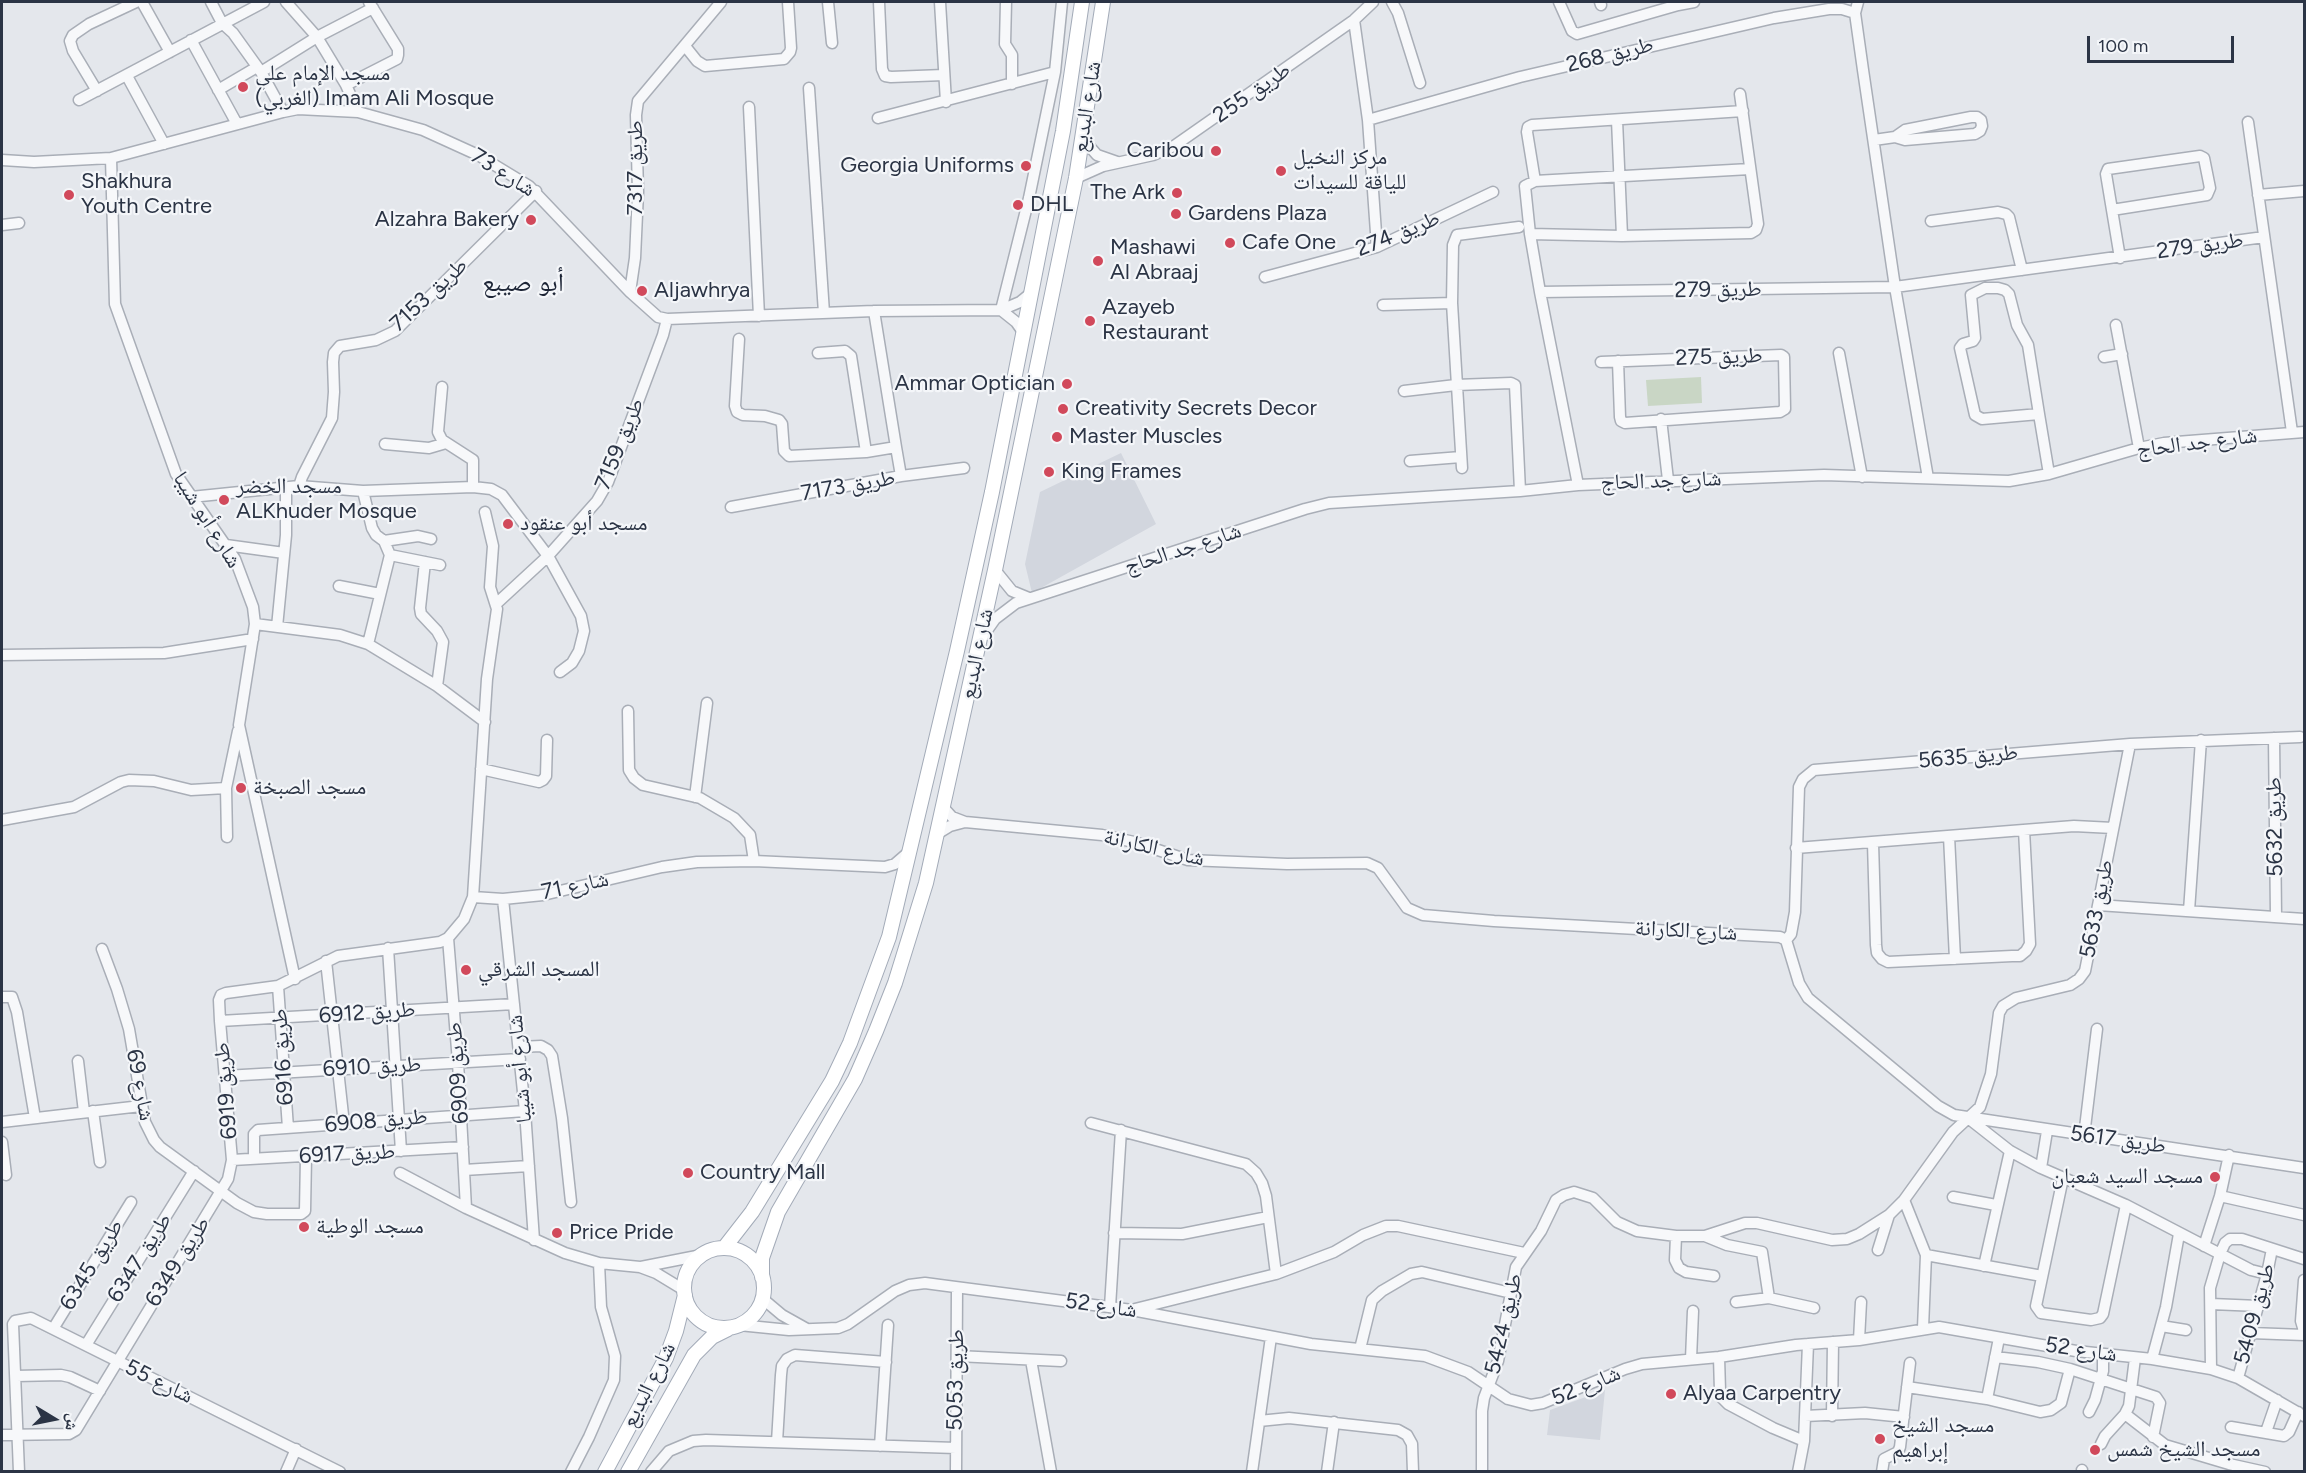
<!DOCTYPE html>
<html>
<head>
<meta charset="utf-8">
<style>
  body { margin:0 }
  #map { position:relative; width:2306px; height:1473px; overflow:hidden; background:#e4e7ec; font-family:Figtree,"Noto Naskh Arabic",sans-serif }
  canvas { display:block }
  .frame { position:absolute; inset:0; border:3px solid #2b3445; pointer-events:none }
  .north { position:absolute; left:24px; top:1389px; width:60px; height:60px; -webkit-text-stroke:4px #f4f6f9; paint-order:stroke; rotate:100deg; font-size:16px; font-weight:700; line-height:24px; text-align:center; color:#2b3445 }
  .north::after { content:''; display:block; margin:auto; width:21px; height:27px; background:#2b3445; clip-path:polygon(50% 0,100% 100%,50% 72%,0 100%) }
  .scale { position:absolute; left:2087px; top:36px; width:147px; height:27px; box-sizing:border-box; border:3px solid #2b3445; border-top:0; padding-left:8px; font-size:18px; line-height:21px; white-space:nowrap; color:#2b3445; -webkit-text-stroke:4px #f4f6f9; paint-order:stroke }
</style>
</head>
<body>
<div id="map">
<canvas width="2306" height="1473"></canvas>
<div class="frame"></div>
<div class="north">ش</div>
<div class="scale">100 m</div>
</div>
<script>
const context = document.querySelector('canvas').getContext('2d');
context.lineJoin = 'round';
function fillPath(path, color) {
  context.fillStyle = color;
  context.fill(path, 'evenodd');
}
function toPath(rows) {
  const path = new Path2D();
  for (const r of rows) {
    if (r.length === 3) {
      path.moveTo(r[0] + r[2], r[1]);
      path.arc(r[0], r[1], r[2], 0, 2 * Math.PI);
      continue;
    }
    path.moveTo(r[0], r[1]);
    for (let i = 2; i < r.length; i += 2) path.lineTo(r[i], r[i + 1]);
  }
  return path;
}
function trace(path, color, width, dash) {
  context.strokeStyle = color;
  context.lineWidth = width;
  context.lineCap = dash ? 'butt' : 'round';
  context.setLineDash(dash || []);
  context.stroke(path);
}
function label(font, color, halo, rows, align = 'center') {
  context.font = font + ' Figtree,"Noto Naskh Arabic",sans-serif';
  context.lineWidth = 4.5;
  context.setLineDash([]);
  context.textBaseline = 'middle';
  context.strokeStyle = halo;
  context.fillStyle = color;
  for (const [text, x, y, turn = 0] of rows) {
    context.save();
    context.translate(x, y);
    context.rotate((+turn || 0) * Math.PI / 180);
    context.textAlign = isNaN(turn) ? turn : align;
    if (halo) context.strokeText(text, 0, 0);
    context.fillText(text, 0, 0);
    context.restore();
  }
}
fillPath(toPath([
  [1121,453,1156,524,1032,593,1025,564,1040,492],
  [1605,1390,1600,1440,1547,1435,1550,1410]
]), '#d2d6de');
fillPath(toPath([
  [1701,377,1702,403,1648,406,1646,380]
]), '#c9d6c5');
const minor = toPath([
  [142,2,170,52],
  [211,2,222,23,233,33,261,72,283,112],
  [286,2,317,37,346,85,358,112],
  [828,2,832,43],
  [879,2,882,69,885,76,891,77,944,75],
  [940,2,946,102],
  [1006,2,1005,44,1012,55,1012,84],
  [1392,2,1398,13,1420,83],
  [1559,2,1572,31,1577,34,1678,5,1677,2],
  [1600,2,1601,5],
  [1858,2,1855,13,1863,70,1895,287,1928,478],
  [1678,5,1694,2],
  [1354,20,1368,120,1377,247],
  [191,40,237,124],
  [685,46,697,61,705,66,784,59,790,52,791,48,788,2],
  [261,72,317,37,373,8],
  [127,76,164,144],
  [346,85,397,59,398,55,398,49,369,2],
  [809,88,824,313],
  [218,90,257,67],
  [97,91,73,51,70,41,73,35,89,24,136,2],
  [79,100,264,2],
  [749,107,759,316],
  [878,118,1055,72],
  [1368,120,1520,77,1774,18,1829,9,1842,9,1855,13],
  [1617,120,1622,236],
  [2248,122,2292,432],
  [1083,139,1097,155,1117,162],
  [1874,140,1895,137,1905,140,1975,134,1980,131,1982,126,1981,120,1977,117,1971,117,1905,130,1895,137],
  [2200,156,2204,158,2210,188,2207,195,2112,210,2106,174,2108,169,2200,156],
  [111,158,115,304,176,474,235,559,253,607,255,624,239,725,295,979],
  [2,160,34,162,111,158,283,112,298,109,358,112,423,130,478,155,529,186,630,292,658,317,667,319,874,311,1001,310,1020,302,1031,293],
  [1076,178,1103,166,1153,155,1174,146,1354,20,1373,2],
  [1535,181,1527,132,1528,127,1532,125,1743,111],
  [2258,195,2304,191],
  [2112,210,2120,258],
  [1931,221,1998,212,2006,214,2009,217,2022,270],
  [2,225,19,223],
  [1530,234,1622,236,1751,233,1756,230,1758,224,1740,94],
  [1265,277,1377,247,1493,192],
  [1985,288,1998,288,2005,290,2009,294,2017,325,2028,345,2039,414,1982,419,1975,415,1960,348,1963,344,1973,341,1975,338,1971,295,1985,288],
  [630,292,635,258,638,192,636,115,638,101,721,2],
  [1540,292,1895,287,2264,237],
  [1383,305,1452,303],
  [1001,310,1029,198,1055,72,1062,2],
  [1001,310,1016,322,1023,332],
  [874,311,896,447],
  [2116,325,2139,448],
  [739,339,735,406,737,412,743,415,765,416,779,420,782,424,784,451,789,456,866,452,896,447,901,476],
  [818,353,845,351,851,356,866,452],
  [1839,353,1862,477],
  [2104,357,2122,354],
  [1601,362,1781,355,1784,357,1785,409,1780,412,1625,423,1621,421,1620,417,1618,361],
  [442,387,438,432,442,440,473,460,473,487],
  [1404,391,1456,385,1511,383,1515,385,1520,491],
  [2039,414,2049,474],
  [1661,419,1668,480],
  [385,444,429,448,446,443],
  [1410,461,1461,457],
  [1462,468,1452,303,1453,245,1457,235,1519,227],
  [1578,485,1540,292,1530,234,1525,186,1535,181,1750,169],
  [299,486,302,477,332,418,334,392,333,362,334,353,340,346,376,340,395,331,536,191],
  [363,491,372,528,376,535,384,541,390,555,368,644],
  [191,497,299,486,363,491,473,487,491,489,502,495,548,556,581,616,584,631,579,651,572,663,560,672],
  [731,507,901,476,964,468],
  [384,541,418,536,431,539],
  [226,545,284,553],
  [390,555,440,565],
  [425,562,420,608,421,614,437,631,443,642,437,686],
  [995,570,1012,591,1029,598],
  [339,586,380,594],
  [496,604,548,556,597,501,608,482,663,335,667,319],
  [255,624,340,635,368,644,437,686,485,722],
  [277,627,286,535,286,488],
  [983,636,995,619,1016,603,1305,509,1329,503,1520,491,1578,485,1824,475,2009,481,2049,474,2139,448,2164,443,2304,432],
  [2,655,164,653,253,639],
  [628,711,629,770,634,778,643,785,700,798,734,818,750,835,754,861],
  [2274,738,2276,916],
  [481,769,539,782,543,780,546,776,547,740],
  [695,797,707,703],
  [943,807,952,817,965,822,1102,835,1134,842,1188,860,1287,864,1367,863,1378,868,1407,908,1423,915,1494,921,1780,937,1786,940,1799,983,1808,998,1938,1106,1954,1115,2304,1168],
  [2,820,74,807,121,782,129,780,154,781,191,790,226,788],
  [937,834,950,826,965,822],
  [1949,836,1955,959],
  [227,837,226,788,238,731],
  [1873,843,1876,945,1877,953,1882,959,1888,962,2012,956,2020,956,2026,951,2030,944,2024,830],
  [1796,848,2074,826,2113,828],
  [473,897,503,899,543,895,662,867,697,862,754,861,885,867,895,864,910,851],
  [503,899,525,1111,534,1240],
  [2098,905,2304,919],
  [2189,911,2201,740],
  [448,938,458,1062,466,1208],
  [1786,940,1791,934,1795,912,1799,787,1803,779,1814,770,2130,744,2300,737],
  [388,948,401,1151],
  [102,949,117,989,129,1029,145,1122,154,1140,160,1147,237,1203,254,1212,267,1214,301,1214,305,1211,306,1157],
  [326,961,344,1124],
  [278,986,288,1128],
  [2,997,12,997,17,1012,35,1118],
  [220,1021,514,1004],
  [519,1047,541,1046,548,1050,552,1056,562,1118,571,1202],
  [78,1061,84,1112],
  [225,1076,520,1059],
  [93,1111,100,1162],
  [1968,1118,2010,1151,2041,1168,2126,1205,2251,1270,2267,1274],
  [2,1122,141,1106],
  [1091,1123,1246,1164,1256,1173,1262,1183,1266,1196,1276,1274],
  [2084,1136,2097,1029],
  [2,1142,6,1175],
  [254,1158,254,1134,258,1130,525,1111],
  [232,1160,463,1147],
  [2041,1168,2047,1131],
  [464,1170,529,1166],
  [400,1173,466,1208,565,1253,599,1263,640,1267,656,1273,684,1290],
  [2063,1178,2036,1306,2041,1313,2091,1320,2100,1318,2103,1314,2126,1205],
  [2220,1196,2304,1215],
  [1953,1197,1996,1205],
  [1904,1200,1926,1255,1923,1328],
  [1114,1233,1182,1234,1268,1217],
  [1676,1236,1675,1260,1679,1268,1686,1272,1714,1276],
  [1705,1236,1727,1245,1762,1252,1769,1298,1814,1308],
  [2204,1246,2220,1196,2229,1155],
  [1878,1250,1889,1215],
  [1926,1255,2042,1276],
  [1984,1266,2010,1151],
  [641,1267,702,1255],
  [2304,1280,2301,1321,2304,1331],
  [763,1299,782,1315,807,1329],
  [1736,1302,1769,1298],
  [2211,1304,2259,1306],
  [1110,1307,1121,1130],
  [1135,1309,1276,1274,1334,1252,1363,1235,1386,1226,1398,1226,1524,1253],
  [739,1325,789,1330,838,1328,848,1324,895,1291,909,1285,925,1283,940,1285,1132,1310,1311,1344,1425,1356,1468,1372,1508,1399,1531,1405,1543,1403,1625,1369,1642,1364,1719,1357,1796,1345,1859,1340,1939,1327,2076,1351,2152,1359,2211,1369,2238,1378,2304,1416],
  [2161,1326,2186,1330],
  [53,1329,131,1202],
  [2251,1333,2304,1335],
  [1859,1340,1861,1302],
  [86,1345,194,1171],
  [1360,1349,1372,1300,1382,1291,1411,1274,1422,1272,1511,1293],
  [957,1356,1061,1361],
  [1719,1357,1720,1391,1722,1398,1728,1404,1773,1428,1804,1441],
  [1995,1357,2038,1362,2070,1369,2156,1397,2160,1403,2153,1437],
  [1691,1359,1693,1311],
  [2152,1359,2166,1307,2179,1234],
  [1031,1360,1051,1472],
  [2211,1369,2210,1288,2220,1254,2225,1243,2230,1239,2242,1239,2304,1259],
  [16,1376,61,1375,70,1377,100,1391],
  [2238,1378,2267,1274,2272,1249],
  [1907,1387,1987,1399,2040,1412,2051,1410,2061,1403,2070,1369],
  [1987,1399,1999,1338],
  [2089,1412,2095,1400,2103,1371,2103,1354],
  [2125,1414,2165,1445,2229,1464,2265,1472],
  [1805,1416,1865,1413,1904,1417],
  [1832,1416,1833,1342],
  [1259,1421,1289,1418,1398,1430,1407,1435,1412,1444,1413,1472],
  [2231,1427,2284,1436,2289,1432,2298,1412],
  [2266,1432,2277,1400],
  [2,1435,69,1434,76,1430,228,1179,232,1160,220,1021,219,1000,221,995,226,993,278,986,338,956,440,942,448,938,464,919,473,897,487,679,497,609,490,587,493,546,485,512],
  [777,1442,781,1375,782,1366,787,1359,795,1355,886,1362],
  [2101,1444,2105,1436,2125,1414,2129,1406,2135,1358],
  [880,1446,888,1325],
  [19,1472,13,1324,15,1321,31,1318,340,1472],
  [286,1472,296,1449],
  [571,1472,589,1437,614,1380,615,1356,601,1307,599,1263],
  [651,1472,669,1451,693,1441,706,1440,956,1448],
  [956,1472,957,1288],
  [1252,1472,1271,1337],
  [1327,1472,1334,1422],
  [1482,1472,1482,1411,1484,1398,1498,1361,1516,1267,1541,1231,1556,1200,1564,1195,1574,1192,1593,1198,1617,1222,1637,1231,1676,1236,1705,1236,1745,1223,1757,1223,1832,1240,1847,1239,1859,1234,1889,1215,1904,1200,1953,1132,1980,1107,1991,1074,1999,1013,2003,1006,2016,998,2070,985,2079,979,2085,971,2130,744],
  [1798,1472,1804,1441,1808,1344],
  [1882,1472,1884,1459,1898,1452,1900,1447,1910,1363],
  [2082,1472,2082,1470]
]);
const major = toPath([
  [724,1248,752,1212,832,1081,850,1043,889,937,957,651,992,492,1063,131,1082,2],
  [724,1288,40],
  [762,1277,762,1258,778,1212,855,1079,876,1031,895,983,926,883,995,570,1076,178,1103,2],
  [605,1472,666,1358,676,1331,685,1295],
  [628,1472,694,1355,712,1337,728,1329]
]);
trace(minor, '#a9aeb7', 13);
trace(major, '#a3abb8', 16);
trace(minor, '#f7f8fa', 10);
trace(major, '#fff', 14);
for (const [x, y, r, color] of [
  [243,87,6,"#d1495b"],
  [1216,151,6,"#d1495b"],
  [1026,166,6,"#d1495b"],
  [1281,171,6,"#d1495b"],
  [1177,193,6,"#d1495b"],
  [69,195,6,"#d1495b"],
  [1018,205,6,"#d1495b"],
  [1176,214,6,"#d1495b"],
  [531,220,6,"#d1495b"],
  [1230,243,6,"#d1495b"],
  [1098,261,6,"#d1495b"],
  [642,291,6,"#d1495b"],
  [1090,321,6,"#d1495b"],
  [1067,384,6,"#d1495b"],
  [1063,409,6,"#d1495b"],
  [1057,437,6,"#d1495b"],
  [1049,472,6,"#d1495b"],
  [224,500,6,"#d1495b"],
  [508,524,6,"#d1495b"],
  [241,788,6,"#d1495b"],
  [466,970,6,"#d1495b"],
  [688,1173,6,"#d1495b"],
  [2215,1177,6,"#d1495b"],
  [304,1227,6,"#d1495b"],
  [557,1233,6,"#d1495b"],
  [1671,1394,6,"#d1495b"],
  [1880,1439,6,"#d1495b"],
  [2095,1450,6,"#d1495b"]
]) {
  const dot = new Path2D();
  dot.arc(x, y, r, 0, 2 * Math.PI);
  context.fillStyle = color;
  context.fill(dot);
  trace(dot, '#f4f6f9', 2);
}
label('22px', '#2b3445', '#f4f6f9', [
  ["طريق 268",1610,55,-14],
  ["طريق 255",1252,93,-35],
  ["شارع البديع",1087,107,-81],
  ["طريق 7317",636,168,-90],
  ["شارع 73",503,173,32],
  ["طريق 274",1398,234,-22],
  ["طريق 279",2200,246,-8],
  ["طريق 279",1718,290,-1],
  ["طريق 7153",429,295,-43],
  ["طريق 275",1719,357,-2],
  ["شارع جد الحاج",2197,443,-7],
  ["طريق 7159",620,444,-68],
  ["شارع جد الحاج",1661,481,-2],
  ["طريق 7173",848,486,-10],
  ["شارع أبو شيبا",207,520,58],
  ["شارع جد الحاج",1183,549,-18],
  ["شارع البديع",977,654,-78],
  ["طريق 5635",1968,757,-5],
  ["طريق 5632",2275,827,-91],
  ["شارع الكارانة",1154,848,13],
  ["شارع 71",575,886,-12],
  ["طريق 5633",2097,909,-79],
  ["شارع الكارانة",1686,931,3],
  ["طريق 6912",367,1013,-4],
  ["طريق 6916",283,1057,-94],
  ["طريق 6910",372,1067,-3],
  ["شارع أبو شيبا",520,1069,-95],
  ["طريق 6909",458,1073,-94],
  ["شارع 69",140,1085,79],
  ["طريق 6919",226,1091,-95],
  ["طريق 6908",376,1121,-5],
  ["طريق 5617",2118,1140,8],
  ["طريق 6917",347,1154,-3],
  ["طريق 6347",140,1258,-58],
  ["طريق 6349",178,1262,-58],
  ["طريق 6345",92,1265,-59],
  ["شارع 52",1101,1306,8],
  ["طريق 5409",2255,1314,-75],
  ["طريق 5424",1504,1324,-77],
  ["شارع 52",2081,1350,8],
  ["طريق 5053",956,1380,-89],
  ["شارع 55",159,1382,26],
  ["شارع البديع",649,1385,-63],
  ["شارع 52",1586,1386,-22]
]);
label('22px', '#2b3445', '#f4f6f9', [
  ["مسجد الإمام علي",255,74],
  ["(الغربي) Imam Ali Mosque",255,99],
  ["Caribou",1204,151,"right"],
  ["مركز النخيل",1293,158],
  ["للياقة للسيدات",1293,183],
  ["Georgia Uniforms",1014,166,"right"],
  ["Shakhura",81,182],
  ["Youth Centre",81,207],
  ["The Ark",1165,193,"right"],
  ["DHL",1030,205],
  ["Gardens Plaza",1188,214],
  ["Alzahra Bakery",519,220,"right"],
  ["Cafe One",1242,243],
  ["Mashawi",1110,248],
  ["Al Abraaj",1110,273],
  ["Aljawhrya",654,291],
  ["Azayeb",1102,308],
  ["Restaurant",1102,333],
  ["Ammar Optician",1055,384,"right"],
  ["Creativity Secrets Decor",1075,409],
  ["Master Muscles",1069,437],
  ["King Frames",1061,472],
  ["مسجد الخضر",236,487],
  ["ALKhuder Mosque",236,512],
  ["مسجد أبو عنقود",520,524],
  ["مسجد الصبخة",253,788],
  ["المسجد الشرقي",478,970],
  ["Country Mall",700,1173],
  ["مسجد السيد شعبان",2203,1177,"right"],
  ["مسجد الوطية",316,1227],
  ["Price Pride",569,1233],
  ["Alyaa Carpentry",1683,1394],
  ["مسجد الشيخ",1892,1426],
  ["إبراهيم",1892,1451],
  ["مسجد الشيخ شمس",2107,1450]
], 'left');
label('26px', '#1d2536', '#f4f6f9', [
  ["أبو صيبع",523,283]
]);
</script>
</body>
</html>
